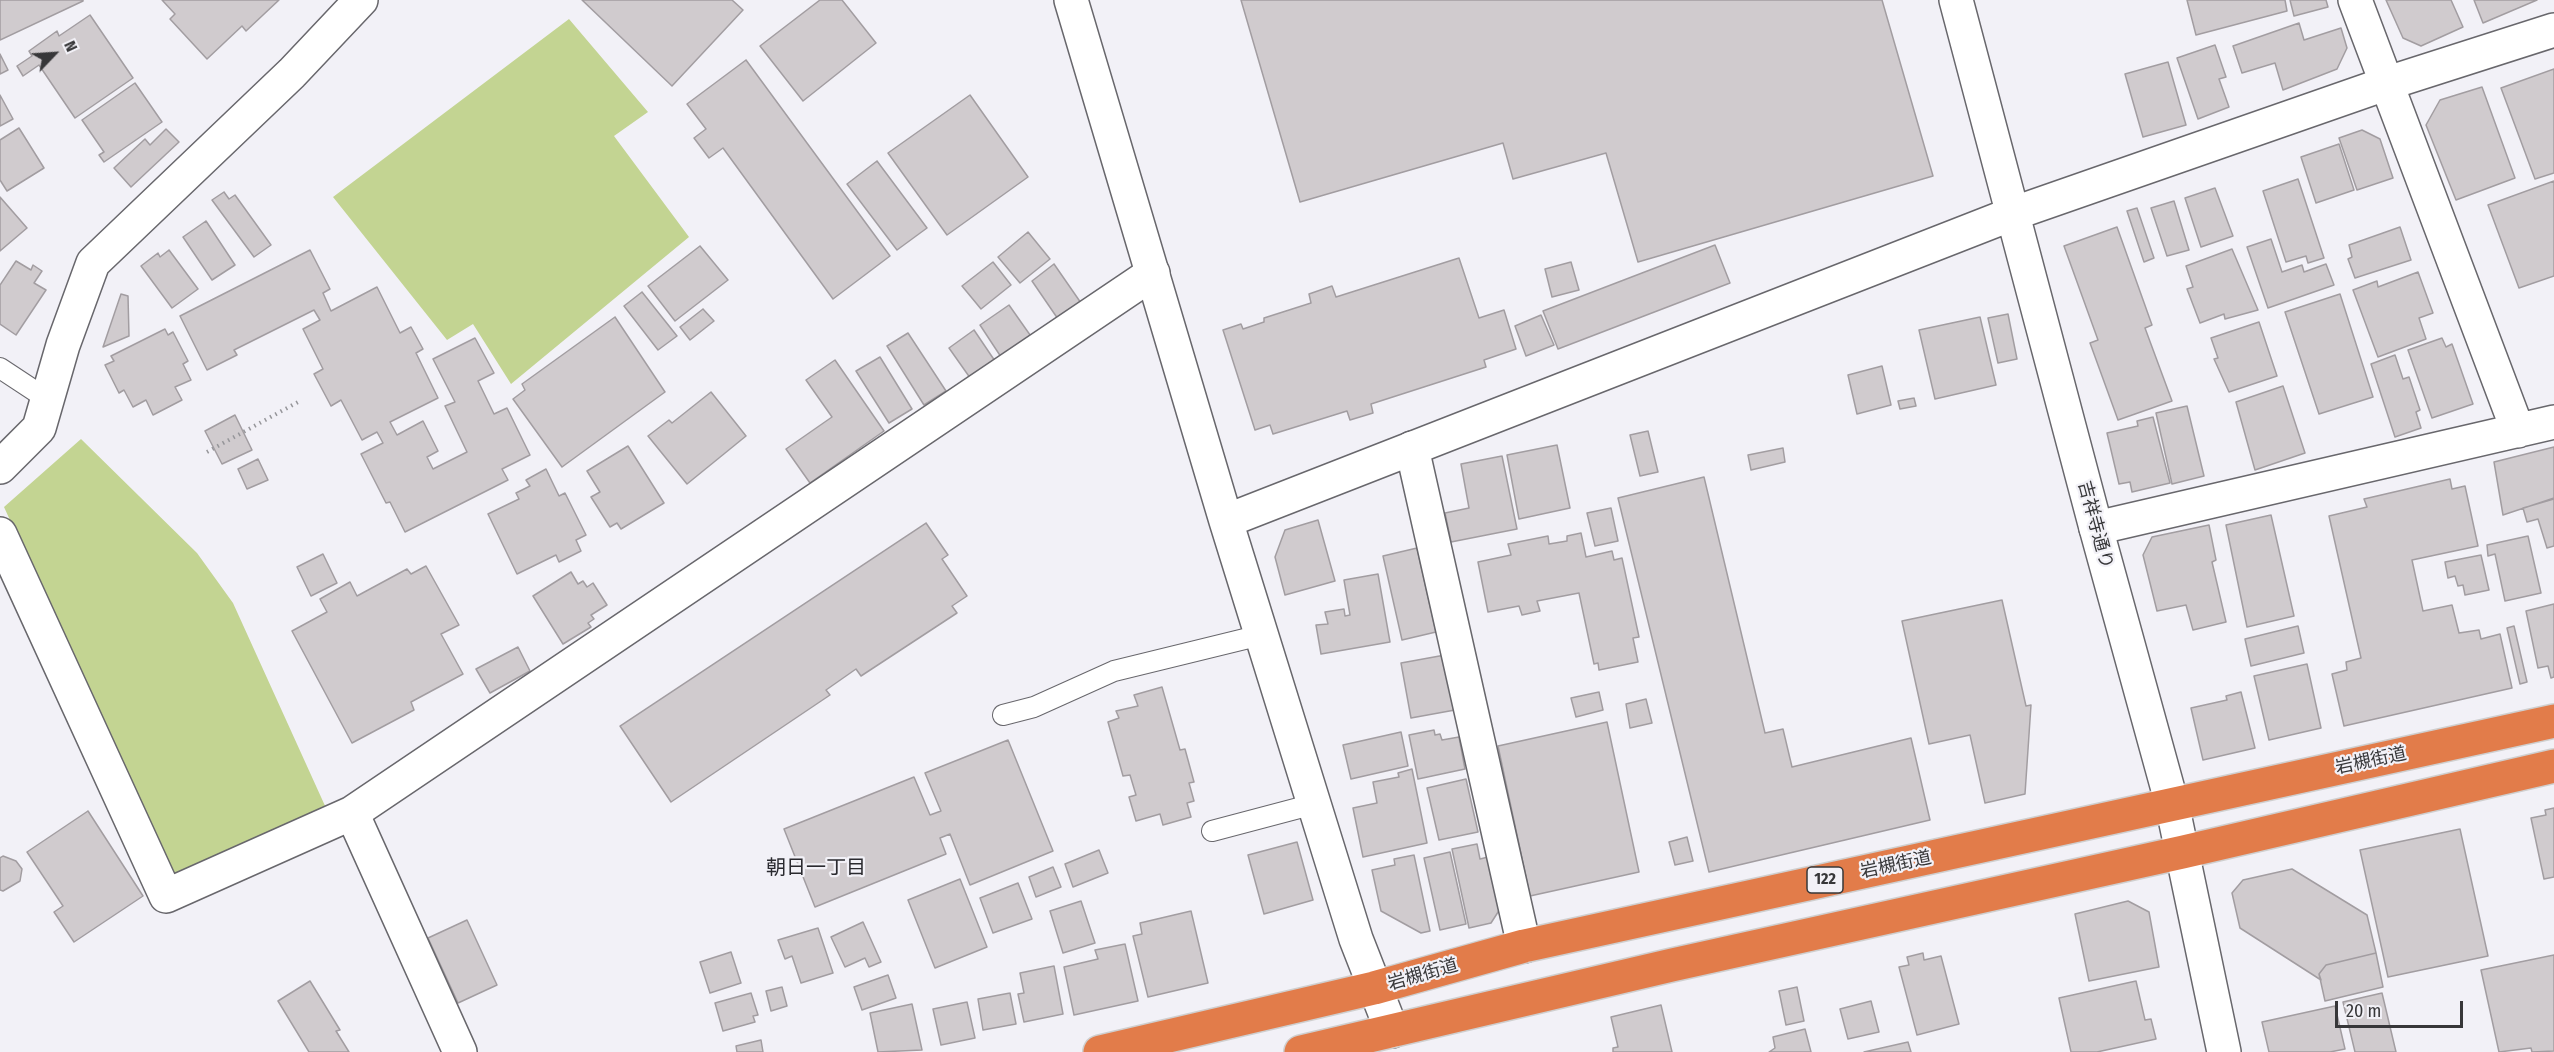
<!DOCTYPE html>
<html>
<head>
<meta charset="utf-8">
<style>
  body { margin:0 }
  #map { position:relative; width:2554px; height:1052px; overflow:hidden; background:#f2f1f7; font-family:"Fira Sans Condensed",sans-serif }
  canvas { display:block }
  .north { position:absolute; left:24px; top:24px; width:60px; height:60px; -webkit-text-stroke:4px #f2f1f7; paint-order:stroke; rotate:65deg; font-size:16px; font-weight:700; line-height:24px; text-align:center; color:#373739 }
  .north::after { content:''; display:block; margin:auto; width:21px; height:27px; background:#373739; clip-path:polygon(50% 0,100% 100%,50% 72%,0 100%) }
  .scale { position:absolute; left:2335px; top:1001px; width:128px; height:27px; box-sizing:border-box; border:3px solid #373739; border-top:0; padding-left:8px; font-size:18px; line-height:21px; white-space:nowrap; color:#373739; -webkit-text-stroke:4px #f2f1f7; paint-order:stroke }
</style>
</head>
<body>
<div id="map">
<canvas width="2554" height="1052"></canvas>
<div class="north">N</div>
<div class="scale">20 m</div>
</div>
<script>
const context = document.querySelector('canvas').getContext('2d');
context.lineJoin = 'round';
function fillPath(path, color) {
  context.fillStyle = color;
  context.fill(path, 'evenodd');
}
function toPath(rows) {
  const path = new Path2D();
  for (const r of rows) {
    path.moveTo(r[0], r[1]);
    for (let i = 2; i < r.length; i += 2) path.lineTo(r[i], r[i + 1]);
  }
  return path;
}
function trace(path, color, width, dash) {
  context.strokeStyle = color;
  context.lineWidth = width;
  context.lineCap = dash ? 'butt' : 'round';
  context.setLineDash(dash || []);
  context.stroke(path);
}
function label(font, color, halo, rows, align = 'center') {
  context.font = font + ' "Fira Sans Condensed","Noto Sans JP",sans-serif';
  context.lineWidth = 4.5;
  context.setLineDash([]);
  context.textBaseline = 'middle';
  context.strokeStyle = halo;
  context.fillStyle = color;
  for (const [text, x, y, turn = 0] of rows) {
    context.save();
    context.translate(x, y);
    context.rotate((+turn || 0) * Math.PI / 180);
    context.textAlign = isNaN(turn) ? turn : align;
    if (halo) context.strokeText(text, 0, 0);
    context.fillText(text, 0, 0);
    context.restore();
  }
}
fillPath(toPath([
  [569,19,648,112,614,136,689,237,511,384,473,324,447,340,333,197],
  [81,439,197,553,233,603,326,808,173,877,4,507]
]), '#c3d492');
const building = toPath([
  [0,0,83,0,83,1,0,40,0,0],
  [162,0,279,0,246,31,242,26,207,59,170,19,175,14,162,0],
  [582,0,732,0,743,10,672,86,582,0],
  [820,0,842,0,876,43,803,101,760,46,820,0],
  [1241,0,1882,0,1933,176,1638,262,1606,153,1513,179,1503,143,1300,202,1241,0],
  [2187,0,2285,0,2287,11,2196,35,2187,0],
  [2290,0,2326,0,2328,7,2294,16,2290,0],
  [2386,0,2451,0,2463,27,2421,46,2403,38,2386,0],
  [2474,0,2537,0,2483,23,2474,0],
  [90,15,133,78,75,118,39,65,23,76,17,66,32,56,29,51,57,31,59,36,90,15],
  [2299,23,2304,40,2341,28,2347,48,2337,69,2283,90,2275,63,2242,73,2233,46,2299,23],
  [2215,45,2226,77,2219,79,2229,107,2198,119,2177,58,2215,45],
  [0,54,8,70,0,74,0,54],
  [746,60,890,256,833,299,723,148,709,158,694,138,706,129,687,104,746,60],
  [2168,62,2186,125,2143,137,2125,74,2168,62],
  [2554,69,2554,173,2535,179,2501,88,2554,69],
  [135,83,162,122,104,162,99,155,104,152,82,120,135,83],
  [2482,87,2515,178,2456,200,2426,125,2440,100,2482,87],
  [0,95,13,119,0,126,0,95],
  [970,95,1028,177,947,235,888,153,970,95],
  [19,128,44,168,7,191,0,180,0,140,19,128],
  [166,129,179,142,131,187,114,168,145,139,150,145,166,129],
  [2362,130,2380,139,2393,178,2357,190,2339,138,2362,130],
  [2339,144,2354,190,2316,203,2301,157,2339,144],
  [877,161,927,228,897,250,847,184,877,161],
  [2298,179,2324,258,2308,263,2306,256,2286,262,2263,191,2298,179],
  [2554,181,2554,276,2519,288,2488,205,2554,181],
  [2215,188,2233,236,2201,247,2185,198,2215,188],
  [224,192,229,199,235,195,271,245,254,257,212,200,224,192],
  [0,197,27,228,0,251,0,197],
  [2174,201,2189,250,2167,256,2151,208,2174,201],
  [2137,208,2154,258,2144,262,2127,211,2137,208],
  [206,221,235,265,212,280,183,237,206,221],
  [2117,227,2152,325,2145,328,2172,401,2118,420,2090,343,2098,340,2064,246,2117,227],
  [2400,227,2411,260,2355,278,2348,259,2352,257,2349,245,2400,227],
  [1028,232,1050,259,1020,283,998,257,1028,232],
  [2271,239,2282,272,2302,265,2304,272,2326,264,2334,285,2268,308,2247,247,2271,239],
  [1715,245,1730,283,1558,349,1543,311,1715,245],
  [700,246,728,280,675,321,648,286,700,246],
  [2232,249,2258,310,2225,319,2224,314,2200,323,2187,289,2193,287,2186,266,2232,249],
  [169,250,198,289,172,308,141,266,158,253,160,257,169,250],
  [310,250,330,289,323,293,331,311,377,287,400,333,411,327,423,349,416,353,438,398,390,422,397,435,423,421,438,451,427,457,433,469,467,452,445,406,455,402,433,359,475,338,494,373,478,381,494,414,507,408,530,455,502,469,508,480,405,532,390,502,386,503,361,454,383,443,377,432,362,440,341,400,331,406,314,374,323,369,303,329,320,320,314,310,234,350,237,355,207,370,180,316,310,250],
  [1459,258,1479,318,1504,310,1516,349,1484,360,1486,367,1371,404,1373,413,1350,420,1347,411,1273,434,1270,425,1255,430,1223,330,1241,324,1243,329,1264,322,1264,318,1311,303,1309,294,1332,286,1336,297,1459,258],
  [16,261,31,270,33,265,42,271,34,283,46,290,16,335,0,324,0,285,16,261],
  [993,262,1011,285,981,309,962,286,993,262],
  [1571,262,1579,290,1552,297,1545,269,1571,262],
  [1054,264,1081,303,1058,319,1032,281,1054,264],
  [2418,272,2433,313,2419,318,2426,339,2378,357,2353,290,2377,281,2378,287,2418,272],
  [642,292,677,336,658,350,624,306,642,292],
  [121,294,128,296,129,336,103,347,121,294],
  [2340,294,2373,397,2319,414,2285,312,2340,294],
  [1009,305,1035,342,1005,363,980,325,1009,305],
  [703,309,714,321,690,340,680,327,703,309],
  [2008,314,2017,359,1998,363,1988,318,2008,314],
  [1541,315,1554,345,1526,356,1515,326,1541,315],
  [615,317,665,392,562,467,513,399,525,390,522,384,615,317],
  [1980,317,1996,385,1935,399,1919,330,1980,317],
  [2259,322,2277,376,2229,392,2214,359,2218,358,2211,338,2259,322],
  [165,329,168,335,173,332,188,361,183,364,191,380,175,387,182,400,153,415,146,400,133,407,124,390,119,393,105,365,114,361,111,356,165,329],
  [974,330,997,364,973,382,949,348,974,330],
  [908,333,946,391,924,405,887,346,908,333],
  [2442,338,2446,347,2452,344,2473,404,2432,418,2408,350,2442,338],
  [2395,355,2403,379,2409,377,2420,410,2416,412,2421,428,2395,437,2371,364,2395,355],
  [880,357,912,409,889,423,856,371,880,357],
  [835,360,884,431,810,483,786,449,832,417,806,380,835,360],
  [1882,366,1891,405,1857,414,1848,375,1882,366],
  [2283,386,2305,453,2255,470,2236,402,2283,386],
  [711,392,746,436,687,484,648,436,669,420,672,423,711,392],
  [1914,398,1916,406,1900,409,1898,401,1914,398],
  [2187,406,2204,476,2172,484,2156,413,2187,406],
  [235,415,252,450,222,464,205,431,235,415],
  [2153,417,2170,483,2132,492,2130,482,2119,484,2107,433,2138,426,2137,421,2153,417],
  [1648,431,1658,472,1640,476,1630,435,1648,431],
  [1557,445,1570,508,1519,519,1507,455,1557,445],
  [628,446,664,503,621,529,617,523,610,527,591,497,600,492,587,471,628,446],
  [2554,447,2554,498,2503,515,2494,462,2554,447],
  [1783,448,1785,462,1751,470,1748,455,1783,448],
  [1502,456,1517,529,1451,542,1445,513,1469,508,1461,464,1502,456],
  [258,459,268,480,247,489,238,469,258,459],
  [546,469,559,496,565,493,586,535,576,540,581,551,559,562,556,555,517,574,488,514,519,499,516,493,530,486,526,480,546,469],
  [1704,477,1765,733,1783,729,1792,767,1911,738,1930,820,1709,872,1618,498,1704,477],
  [2450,479,2452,489,2465,486,2478,546,2412,560,2423,611,2452,605,2459,633,2479,630,2481,639,2500,634,2512,688,2344,726,2332,674,2347,670,2346,662,2361,658,2329,516,2367,507,2364,499,2450,479],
  [2554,499,2554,546,2547,548,2538,519,2527,522,2523,508,2554,499],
  [1611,508,1618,541,1595,546,1587,513,1611,508],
  [2271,515,2294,616,2247,627,2226,525,2271,515],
  [1318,520,1335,581,1285,595,1275,557,1285,530,1318,520],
  [926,523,948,555,942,559,967,596,952,606,957,613,861,676,856,669,826,690,830,695,671,802,620,726,926,523],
  [2209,525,2216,560,2212,562,2226,622,2193,630,2186,605,2157,611,2143,555,2152,537,2209,525],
  [1581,533,1586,557,1612,551,1614,560,1622,558,1639,637,1633,638,1638,662,1599,670,1598,663,1594,664,1579,593,1537,601,1540,611,1522,615,1519,606,1488,612,1478,562,1511,555,1508,544,1548,536,1549,544,1567,541,1567,536,1581,533],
  [2528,536,2541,593,2505,601,2495,554,2488,556,2487,545,2528,536],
  [1417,548,1436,632,1402,640,1383,556,1417,548],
  [323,554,337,583,311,596,297,567,323,554],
  [2481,555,2489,590,2465,595,2463,585,2458,586,2455,576,2448,578,2445,562,2481,555],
  [426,566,459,625,441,634,463,674,411,702,414,710,352,743,292,631,327,612,320,599,350,582,357,596,407,569,411,574,426,566],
  [571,572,578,584,583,581,587,587,593,583,607,605,591,615,594,619,588,623,591,627,563,644,533,596,571,572],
  [1378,574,1390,642,1321,654,1316,625,1328,624,1325,612,1344,609,1345,616,1350,615,1344,580,1378,574],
  [2002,600,2026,706,2031,705,2025,794,1985,803,1970,735,1929,744,1902,621,2002,600],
  [2554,604,2554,677,2551,678,2548,666,2538,668,2526,611,2554,604],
  [2298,626,2304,653,2251,666,2245,639,2298,626],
  [2514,626,2527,682,2520,684,2507,628,2514,626],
  [518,647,530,671,490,693,476,669,518,647],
  [1445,655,1455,710,1411,718,1401,663,1445,655],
  [2307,664,2321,728,2269,740,2254,676,2307,664],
  [1162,687,1180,750,1185,749,1194,782,1189,783,1194,801,1187,803,1191,817,1163,825,1160,814,1136,821,1129,797,1136,795,1130,775,1123,776,1108,722,1119,718,1116,711,1138,706,1134,695,1162,687],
  [1599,692,1603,710,1576,717,1571,698,1599,692],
  [2241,692,2255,748,2203,760,2191,708,2227,700,2226,696,2241,692],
  [1646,699,1652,723,1630,728,1626,704,1646,699],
  [1607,722,1639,872,1530,896,1498,746,1607,722],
  [1434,730,1435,735,1440,734,1442,740,1459,737,1465,769,1418,779,1409,735,1434,730],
  [1401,732,1408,766,1351,779,1343,745,1401,732],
  [1008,740,1053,851,970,885,950,834,940,838,946,854,815,907,784,829,914,777,930,815,941,811,925,773,1008,740],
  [1412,769,1427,843,1363,857,1353,808,1377,803,1373,782,1399,777,1398,773,1412,769],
  [1466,779,1478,832,1439,840,1427,788,1466,779],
  [2554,808,2554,877,2544,879,2531,818,2546,815,2545,810,2554,808],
  [88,811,143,896,74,942,54,912,63,906,27,852,88,811],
  [2460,829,2488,956,2388,977,2360,850,2460,829],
  [1687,837,1693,861,1675,865,1669,842,1687,837],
  [1297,842,1313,900,1264,914,1248,855,1297,842],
  [1477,844,1480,859,1488,857,1500,909,1491,923,1469,928,1452,849,1477,844],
  [1099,850,1108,873,1073,887,1065,864,1099,850],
  [1450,852,1466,924,1440,930,1424,858,1450,852],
  [1414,855,1430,931,1421,933,1381,911,1372,870,1395,865,1394,859,1414,855],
  [3,856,16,861,22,869,20,881,3,891,0,890,0,858,3,856],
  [1053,867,1061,887,1036,897,1029,877,1053,867],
  [2292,869,2367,915,2376,953,2326,965,2319,974,2321,980,2240,928,2232,893,2243,880,2292,869],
  [960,879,987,947,935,968,908,900,960,879],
  [1018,883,1032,919,993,933,980,898,1018,883],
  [1081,901,1095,943,1063,953,1050,911,1081,901],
  [2128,901,2149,912,2159,967,2089,981,2075,914,2128,901],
  [1191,911,1208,983,1148,997,1133,936,1142,934,1140,923,1191,911],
  [467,920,497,985,458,1003,428,938,467,920],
  [863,922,881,962,869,967,865,958,845,967,831,937,863,922],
  [818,928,833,973,801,983,792,956,785,959,778,940,818,928],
  [1125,944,1138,1001,1074,1015,1064,967,1098,959,1095,950,1125,944],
  [731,952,741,983,710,993,700,962,731,952],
  [1923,953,1924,960,1941,956,1959,1024,1917,1035,1899,967,1909,965,1907,957,1923,953],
  [2376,953,2383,987,2325,1001,2319,974,2326,965,2376,953],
  [2554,955,2554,1051,2532,1052,2531,1048,2499,1052,2481,970,2554,955],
  [1054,966,1063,1014,1024,1022,1018,994,1024,993,1020,973,1054,966],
  [888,975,896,998,862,1010,854,987,888,975],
  [310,981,340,1030,336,1031,349,1052,309,1052,278,1001,310,981],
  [2136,981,2145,1020,2151,1019,2156,1039,2097,1052,2071,1052,2059,998,2136,981],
  [782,987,787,1006,771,1011,766,991,782,987],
  [1797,987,1804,1021,1786,1025,1779,991,1797,987],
  [751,993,758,1015,753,1016,755,1022,723,1031,715,1003,751,993],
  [1010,993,1016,1024,983,1030,978,999,1010,993],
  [2382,993,2396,1052,2355,1052,2343,1002,2382,993],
  [1871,1001,1879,1032,1848,1039,1840,1009,1871,1001],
  [967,1002,975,1038,941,1045,933,1009,967,1002],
  [912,1004,922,1050,878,1052,870,1013,912,1004],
  [1661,1005,1672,1052,1613,1052,1613,1048,1618,1047,1611,1017,1661,1005],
  [2335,1006,2345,1049,2330,1052,2269,1052,2262,1022,2335,1006],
  [1805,1029,1811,1052,1769,1052,1775,1048,1773,1037,1805,1029],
  [761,1040,763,1052,737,1052,736,1046,761,1040],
  [1908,1042,1911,1052,1864,1052,1908,1042]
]);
fillPath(building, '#d0cbce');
trace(building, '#a29da1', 1.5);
const lane = toPath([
  [0,368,47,399],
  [1003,715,1034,707,1114,671,1261,635],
  [1212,831,1314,804]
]);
const street = toPath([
  [2355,0,2518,431],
  [1412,448,1524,946],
  [0,467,39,428,63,345,93,263,292,73,361,0],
  [2096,528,2554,422],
  [0,534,166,896,352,813],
  [460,1052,352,813,1153,273]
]);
const secondary = toPath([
  [1071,0,1226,521,1356,939,1392,1031],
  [1956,0,2096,528,2172,804,2224,1052],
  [1226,521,2012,214,2385,84,2554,30]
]);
const highway = toPath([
  [1100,1052,1374,988,1524,946,2554,721],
  [1301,1052,1672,965,2183,852,2554,766]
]);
trace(lane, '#68676c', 22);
trace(street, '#68676c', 36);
trace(secondary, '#68676c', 36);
trace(highway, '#cfcfcf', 36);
trace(toPath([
  [207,452,298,402]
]), '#96969a', 4, [1.5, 4.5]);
trace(lane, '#fff', 20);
trace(street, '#fff', 33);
trace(secondary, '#fff', 33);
trace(highway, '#e27c4a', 33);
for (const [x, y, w] of [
  [1825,880,36]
]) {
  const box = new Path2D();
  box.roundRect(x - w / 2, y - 13, w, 26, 4.5);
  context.fillStyle = '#f2f1f7';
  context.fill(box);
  trace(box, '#373739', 1.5);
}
label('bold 16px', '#373739', null, [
  ["122",1825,880]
]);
label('18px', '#373739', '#f2f1f7', [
  ["吉祥寺通り",2095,525,75],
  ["岩槻街道",2371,761,-12],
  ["岩槻街道",1896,865,-12],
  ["岩槻街道",1423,975,-16]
]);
label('20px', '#2a2a2f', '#f2f1f7', [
  ["朝日一丁目",816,868]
]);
</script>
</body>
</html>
